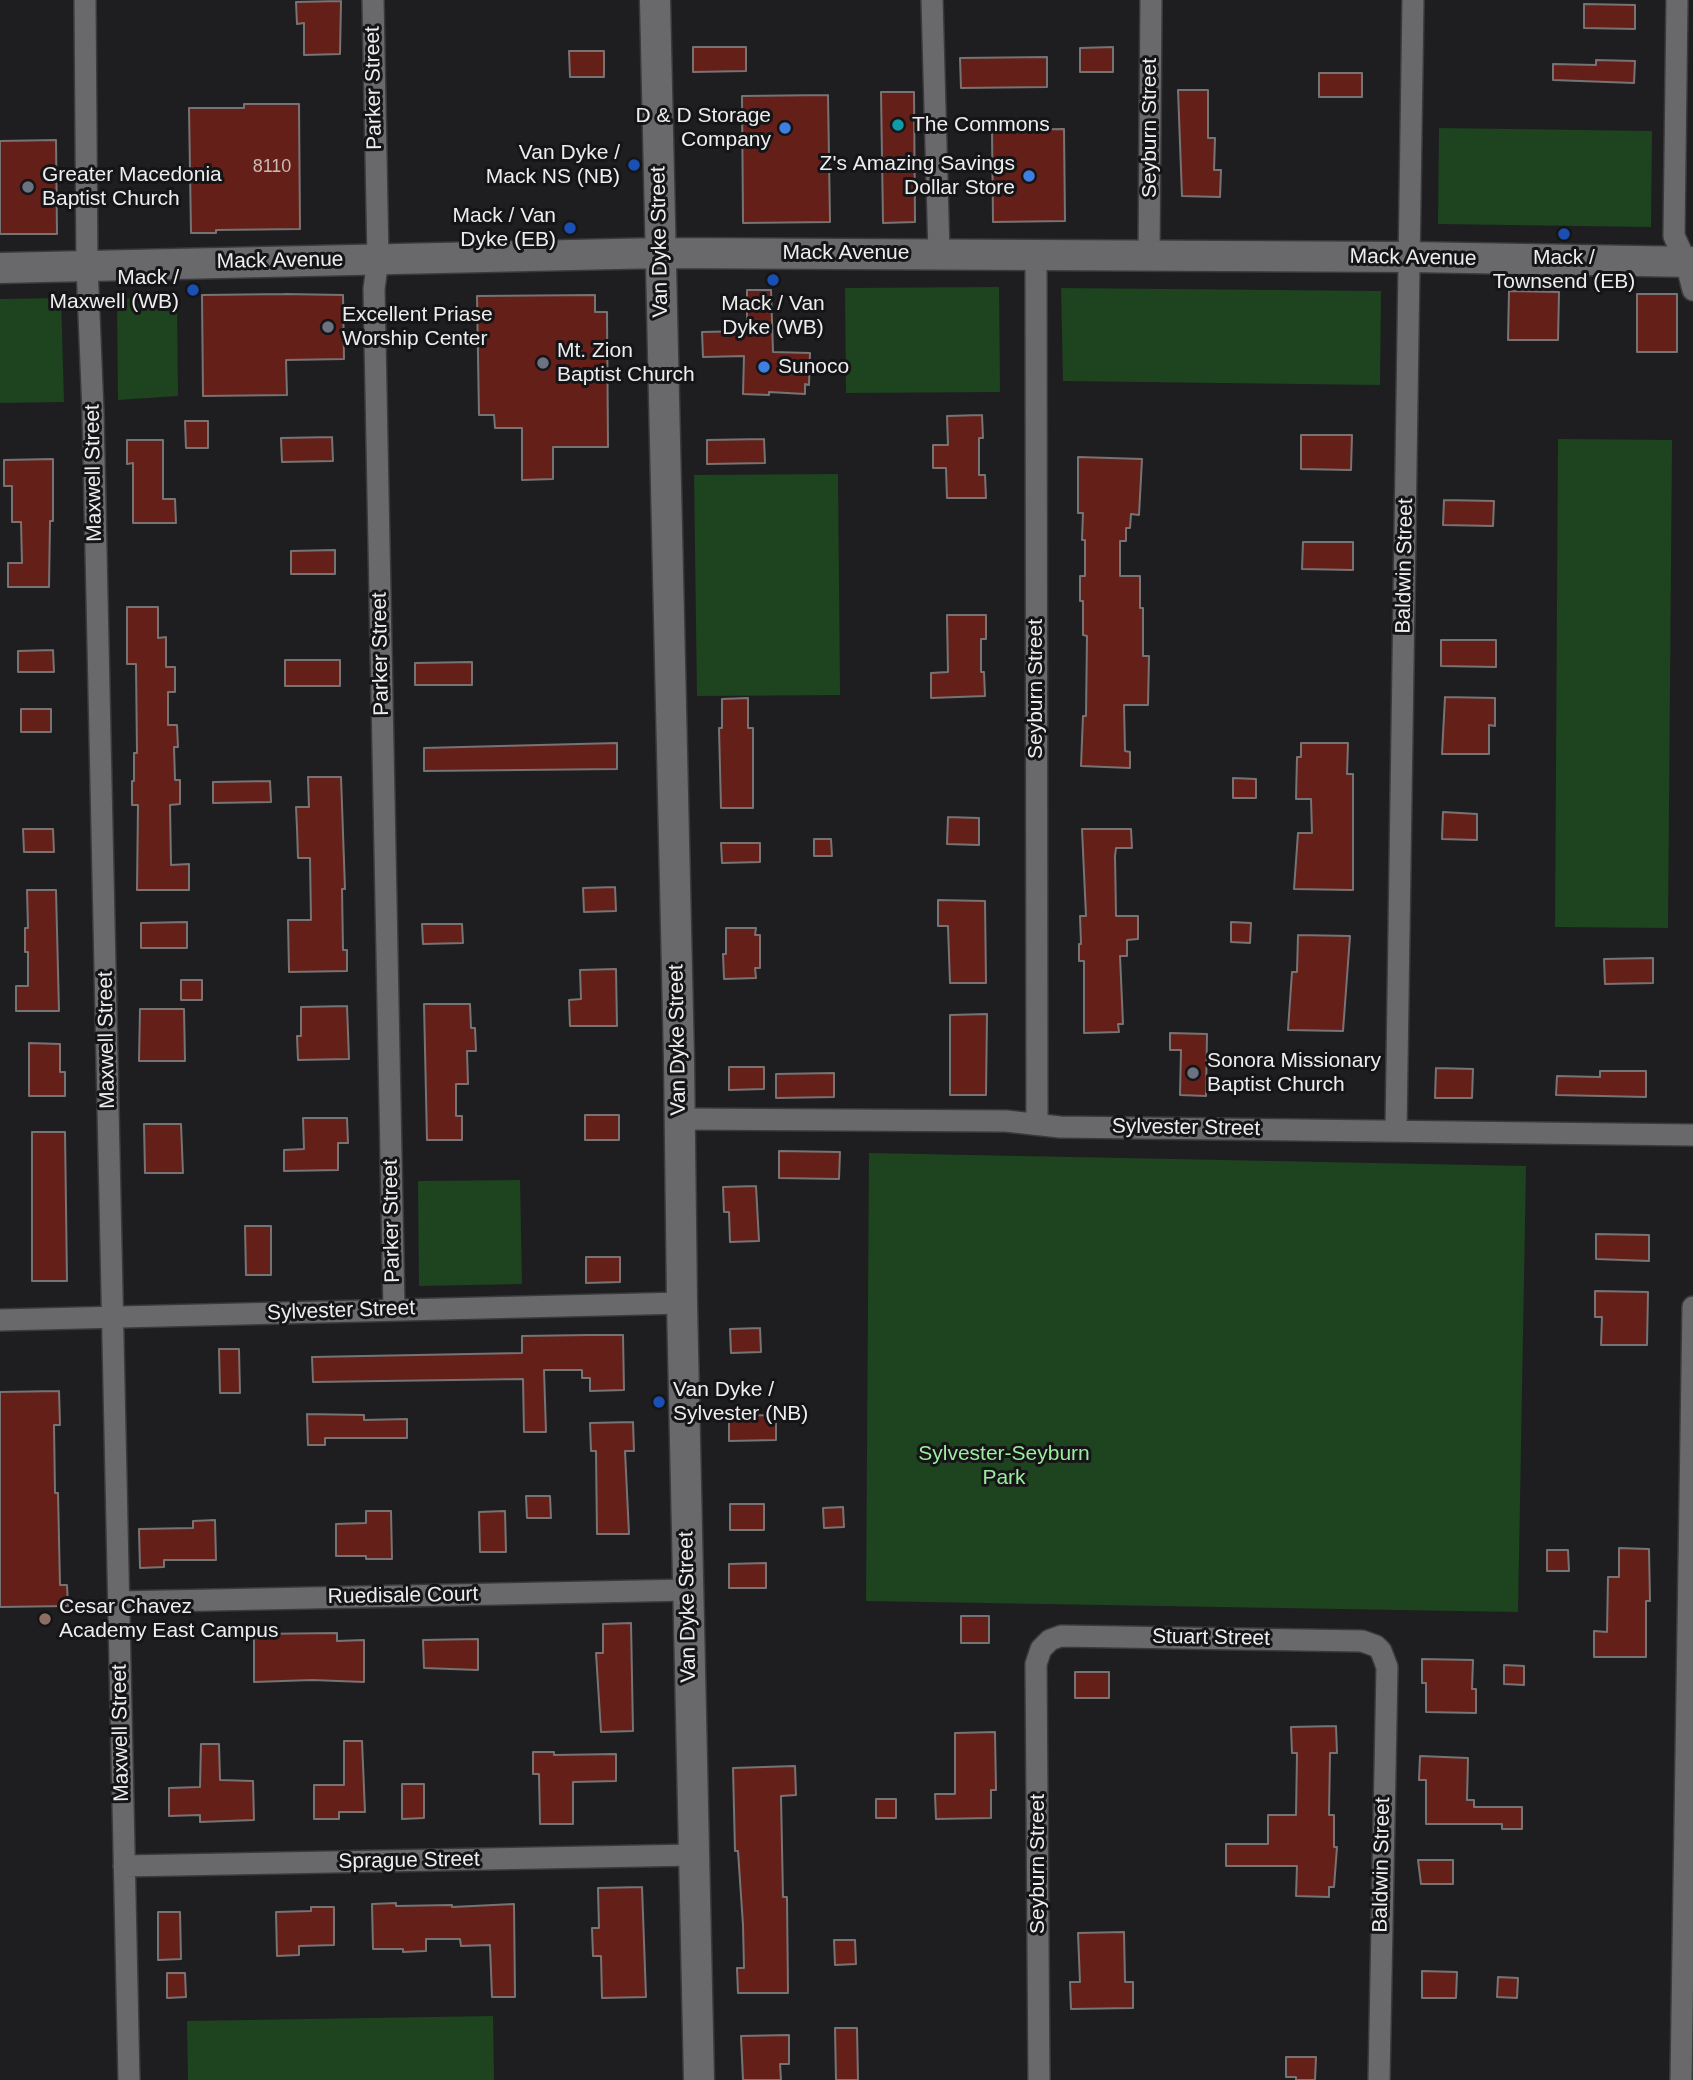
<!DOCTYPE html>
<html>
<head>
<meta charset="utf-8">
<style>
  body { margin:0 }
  canvas { display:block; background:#1e1d20 }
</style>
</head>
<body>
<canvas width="1693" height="2080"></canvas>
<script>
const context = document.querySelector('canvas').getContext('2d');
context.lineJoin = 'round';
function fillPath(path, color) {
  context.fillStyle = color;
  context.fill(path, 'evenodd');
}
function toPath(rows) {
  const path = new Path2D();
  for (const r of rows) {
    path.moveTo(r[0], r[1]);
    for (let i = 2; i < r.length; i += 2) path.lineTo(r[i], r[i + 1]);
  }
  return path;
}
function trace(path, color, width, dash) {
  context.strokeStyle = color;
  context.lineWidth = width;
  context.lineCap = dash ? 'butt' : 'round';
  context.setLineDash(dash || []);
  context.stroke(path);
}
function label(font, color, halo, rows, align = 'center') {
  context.font = font + ' Arial,sans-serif';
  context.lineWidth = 6;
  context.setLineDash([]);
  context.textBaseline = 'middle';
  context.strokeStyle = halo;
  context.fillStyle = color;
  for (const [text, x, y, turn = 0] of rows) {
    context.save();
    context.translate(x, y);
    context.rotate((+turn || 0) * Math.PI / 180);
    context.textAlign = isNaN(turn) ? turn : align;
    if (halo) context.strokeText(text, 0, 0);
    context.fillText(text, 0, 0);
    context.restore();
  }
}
fillPath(toPath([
  [1439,128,1652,131,1651,227,1438,224],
  [999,287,1000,392,846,393,845,288],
  [1061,288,1381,291,1380,385,1063,381],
  [61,298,64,402,0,403,0,299],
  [117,298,177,299,178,396,118,400],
  [1558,439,1672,440,1668,928,1555,927],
  [838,474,840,695,697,696,694,475],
  [869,1153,1526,1166,1518,1612,866,1601],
  [520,1180,522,1284,419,1286,418,1181],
  [493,2016,494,2080,188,2080,187,2021]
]), '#1d431f');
const building = toPath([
  [341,1,340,54,304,55,304,23,297,24,296,2,341,1],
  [1584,4,1635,5,1635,29,1584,28,1584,4],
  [693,47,746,47,746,71,693,72,693,47],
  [1113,47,1113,72,1080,72,1080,48,1113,47],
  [569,51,604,51,604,77,570,77,569,51],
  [1047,57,1047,87,961,88,960,58,1047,57],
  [1596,60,1635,61,1634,83,1553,80,1553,64,1596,65,1596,60],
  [1319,73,1362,73,1362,97,1319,97,1319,73],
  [1178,90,1208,90,1208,138,1215,138,1214,170,1221,170,1220,197,1182,196,1178,90],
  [881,92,914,92,915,222,883,223,881,92],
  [828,95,830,222,743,223,742,96,828,95],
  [244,104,299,104,300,229,216,230,216,233,191,233,189,108,244,108,244,104],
  [1064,129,1065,221,993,222,992,130,1064,129],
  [56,140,57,234,0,234,0,141,56,140],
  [747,290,771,290,773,352,810,353,809,385,805,384,805,394,769,392,769,395,743,394,744,356,703,357,702,332,747,331,747,290],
  [1509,291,1559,292,1558,340,1508,340,1509,291],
  [285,294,343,295,344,359,286,360,287,395,203,396,202,295,285,294],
  [1637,294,1677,294,1677,352,1637,352,1637,294],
  [595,295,595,312,607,312,608,447,553,447,553,479,522,480,522,428,495,428,494,415,479,415,477,296,595,295],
  [982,415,983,438,979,438,979,475,985,475,986,498,947,498,946,468,933,468,933,445,948,445,947,416,982,415],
  [185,421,208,421,208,448,186,448,185,421],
  [1301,435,1352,435,1351,470,1301,469,1301,435],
  [332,437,333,461,282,462,281,438,332,437],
  [764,439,765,463,707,464,707,440,764,439],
  [127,440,163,440,163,499,175,499,176,523,133,523,133,463,127,464,127,440],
  [1078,457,1142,459,1139,515,1131,514,1130,528,1126,528,1126,541,1120,541,1120,576,1140,576,1140,608,1143,608,1143,656,1149,656,1148,705,1124,705,1125,751,1130,752,1130,768,1081,766,1083,716,1086,716,1087,636,1083,635,1083,601,1080,601,1080,576,1085,576,1085,540,1082,540,1083,513,1078,513,1078,457],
  [53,459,53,521,50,521,49,587,8,587,8,563,22,563,21,522,12,522,12,486,4,486,4,460,53,459],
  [1444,500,1494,501,1493,526,1443,525,1444,500],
  [1303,542,1353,542,1353,570,1302,569,1303,542],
  [335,550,335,574,291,574,291,551,335,550],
  [127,607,158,607,158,638,166,637,166,667,175,667,175,692,168,692,168,725,177,725,178,747,174,747,175,780,180,780,180,804,170,805,171,865,189,864,189,890,137,890,138,805,132,805,132,781,134,781,134,753,137,753,136,664,127,664,127,607],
  [947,615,986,615,986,639,981,639,981,672,984,672,985,696,931,698,931,673,948,672,947,615],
  [1441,640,1496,640,1496,667,1441,666,1441,640],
  [53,650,54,672,18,672,18,651,53,650],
  [285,660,340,660,340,686,285,686,285,660],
  [472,662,472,685,415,685,415,663,472,662],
  [1445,697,1495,698,1495,726,1489,725,1489,754,1442,754,1445,697],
  [748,698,748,728,753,728,753,808,721,808,719,728,722,728,722,699,748,698],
  [21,709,51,709,51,732,21,732,21,709],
  [617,743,617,769,424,771,424,748,617,743],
  [1301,743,1348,743,1347,774,1353,774,1353,890,1294,889,1298,833,1312,833,1311,799,1296,799,1297,757,1301,757,1301,743],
  [308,777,341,777,345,889,342,889,343,950,347,950,347,971,289,972,288,920,311,920,310,858,298,858,297,828,296,807,309,807,308,777],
  [1233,778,1256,779,1256,798,1233,798,1233,778],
  [270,781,271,802,213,803,213,782,270,781],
  [1443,812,1477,814,1477,840,1442,839,1443,812],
  [948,817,979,818,979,845,947,844,948,817],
  [23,829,53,829,54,852,24,852,23,829],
  [1082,829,1131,829,1132,848,1116,848,1115,856,1116,916,1138,916,1138,939,1127,940,1127,956,1120,956,1123,1024,1118,1024,1119,1032,1084,1033,1084,961,1079,961,1079,944,1081,944,1080,916,1086,916,1082,829],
  [814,839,831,839,832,856,814,856,814,839],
  [721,843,760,843,760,862,722,863,721,843],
  [615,887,616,911,584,912,583,888,615,887],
  [27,890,56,890,59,1011,16,1011,16,986,28,986,28,952,25,952,25,928,28,928,27,890],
  [938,900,985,901,986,983,950,983,948,926,938,926,938,900],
  [187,922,187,948,141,948,141,923,187,922],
  [1231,922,1251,923,1250,943,1231,942,1231,922],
  [422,924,462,924,463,943,423,944,422,924],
  [726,928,756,928,755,935,760,935,760,968,755,968,756,978,724,979,723,954,726,954,726,928],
  [1298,935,1350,936,1343,1031,1288,1030,1292,972,1297,972,1298,935],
  [1653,958,1653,983,1605,984,1604,959,1653,958],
  [616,969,617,1026,570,1026,569,1000,581,999,580,970,616,969],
  [181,980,202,980,202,1000,181,1000,181,980],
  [424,1004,470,1004,471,1028,475,1028,476,1051,467,1051,468,1084,456,1084,456,1116,462,1116,462,1140,427,1140,424,1004],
  [347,1006,349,1059,298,1060,297,1036,301,1036,301,1007,347,1006],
  [140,1009,184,1009,185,1061,139,1061,140,1009],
  [987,1014,986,1095,950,1095,950,1015,987,1014],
  [1170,1033,1207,1034,1206,1096,1180,1095,1181,1050,1170,1050,1170,1033],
  [29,1043,60,1044,60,1072,65,1072,65,1096,29,1096,29,1043],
  [729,1067,764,1067,764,1089,729,1090,729,1067],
  [1436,1068,1473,1069,1472,1098,1435,1098,1436,1068],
  [1600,1071,1646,1071,1646,1097,1556,1095,1557,1076,1600,1077,1600,1071],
  [834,1073,834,1097,776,1098,776,1074,834,1073],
  [585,1115,619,1115,619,1140,585,1140,585,1115],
  [303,1118,347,1118,348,1143,338,1143,338,1170,284,1171,284,1150,304,1149,303,1118],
  [144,1124,181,1124,183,1173,145,1173,144,1124],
  [32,1132,65,1132,67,1281,32,1281,32,1132],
  [779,1151,840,1152,839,1179,779,1178,779,1151],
  [756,1186,759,1241,730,1242,729,1212,724,1212,723,1187,756,1186],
  [245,1226,271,1226,271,1275,246,1275,245,1226],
  [1596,1234,1649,1235,1649,1261,1596,1259,1596,1234],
  [586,1257,620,1257,620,1282,586,1283,586,1257],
  [1595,1291,1648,1292,1647,1345,1601,1345,1602,1317,1595,1317,1595,1291],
  [760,1328,761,1352,731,1353,730,1329,760,1328],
  [589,1335,623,1335,624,1390,590,1391,590,1378,582,1378,582,1370,544,1370,546,1432,524,1432,523,1379,313,1382,312,1357,522,1353,522,1336,589,1335],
  [219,1349,239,1349,240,1393,220,1393,219,1349],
  [59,1391,60,1425,54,1425,55,1493,58,1493,60,1585,67,1585,68,1606,0,1607,0,1392,59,1391],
  [307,1414,364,1415,364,1420,407,1419,407,1438,325,1438,325,1445,308,1445,307,1414],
  [776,1415,776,1440,729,1441,729,1416,776,1415],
  [633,1422,634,1451,625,1451,629,1534,597,1534,596,1451,591,1451,590,1423,633,1422],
  [526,1496,550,1496,551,1518,527,1518,526,1496],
  [730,1504,764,1504,764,1530,730,1530,730,1504],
  [843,1507,844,1527,824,1528,823,1508,843,1507],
  [366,1511,391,1511,392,1559,366,1559,366,1556,336,1556,336,1524,366,1523,366,1511],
  [505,1511,506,1552,480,1552,479,1512,505,1511],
  [215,1520,216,1560,164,1560,164,1567,140,1568,139,1529,193,1528,193,1521,215,1520],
  [1619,1548,1649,1549,1650,1601,1646,1601,1646,1657,1594,1657,1594,1631,1607,1632,1608,1577,1619,1577,1619,1548],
  [1547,1550,1568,1550,1569,1571,1547,1571,1547,1550],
  [766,1563,766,1588,729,1588,729,1564,766,1563],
  [961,1616,989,1616,989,1643,961,1643,961,1616],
  [631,1623,633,1731,601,1732,596,1653,603,1653,603,1624,631,1623],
  [337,1633,337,1641,364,1640,364,1682,312,1680,254,1682,254,1634,337,1633],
  [478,1639,478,1670,424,1668,423,1640,478,1639],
  [1422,1659,1473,1660,1472,1689,1476,1689,1476,1713,1426,1712,1426,1683,1422,1683,1422,1659],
  [1504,1665,1524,1666,1524,1685,1504,1684,1504,1665],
  [1075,1672,1109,1672,1109,1698,1075,1698,1075,1672],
  [1336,1726,1337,1753,1330,1753,1329,1815,1334,1815,1334,1847,1337,1847,1334,1887,1329,1887,1329,1897,1296,1896,1297,1866,1226,1866,1226,1844,1268,1844,1268,1815,1296,1815,1297,1753,1292,1753,1291,1727,1336,1726],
  [995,1732,996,1790,991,1790,991,1818,936,1819,935,1794,955,1794,955,1733,995,1732],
  [344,1741,362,1741,365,1812,339,1812,339,1819,314,1819,314,1785,344,1785,344,1741],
  [201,1744,219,1744,220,1780,253,1781,254,1820,200,1822,200,1815,169,1816,169,1788,200,1787,201,1744],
  [533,1752,554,1752,554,1755,616,1754,616,1781,573,1782,573,1824,540,1824,539,1774,533,1774,533,1752],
  [1420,1756,1468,1758,1467,1800,1474,1800,1474,1807,1522,1807,1522,1829,1502,1829,1502,1824,1426,1824,1426,1780,1419,1780,1420,1756],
  [795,1766,796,1795,781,1796,783,1897,787,1897,788,1993,738,1993,737,1968,744,1968,743,1925,738,1851,735,1851,733,1768,795,1766],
  [402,1784,424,1784,424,1818,402,1819,402,1784],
  [876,1799,896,1799,896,1818,876,1818,876,1799],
  [1418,1860,1453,1860,1453,1884,1421,1884,1418,1860],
  [642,1887,646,1997,602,1998,601,1956,593,1956,592,1928,599,1928,598,1888,642,1887],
  [396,1903,396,1906,452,1905,452,1907,514,1904,515,1997,492,1997,490,1945,461,1946,460,1939,426,1939,426,1951,403,1952,403,1949,373,1949,372,1904,396,1903],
  [311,1907,334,1907,334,1945,299,1946,299,1955,277,1956,276,1912,311,1911,311,1907],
  [158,1912,180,1912,181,1959,158,1960,158,1912],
  [1124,1932,1125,1982,1133,1982,1133,2008,1071,2009,1070,1982,1080,1982,1078,1933,1124,1932],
  [834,1940,855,1940,856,1964,835,1965,834,1940],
  [1422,1971,1457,1972,1456,1998,1422,1998,1422,1971],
  [167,1973,185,1973,186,1997,167,1998,167,1973],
  [1498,1977,1518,1978,1517,1998,1497,1997,1498,1977],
  [835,2028,857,2028,858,2080,836,2080,835,2028],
  [789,2035,789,2064,780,2064,781,2080,743,2080,741,2036,789,2035],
  [1286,2057,1316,2057,1315,2080,1296,2080,1296,2077,1286,2077,1286,2057]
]);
fillPath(building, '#651f19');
trace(building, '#777373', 2);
const street = toPath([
  [85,0,87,266,93,412,129,2080],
  [373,0,378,259,374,289,394,1309],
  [932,0,939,254],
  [1677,0,1674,236,1686,262,1693,290],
  [1036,254,1037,1124],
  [1149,255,1151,0],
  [680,1119,1006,1121,1060,1127,1693,1135],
  [1396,1131,1413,0],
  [0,1320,682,1303],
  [118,1602,688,1590],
  [124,1866,694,1855],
  [1039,2080,1036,1664,1041,1649,1050,1640,1061,1636,1362,1641,1376,1646,1381,1651,1387,1667,1379,2080],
  [1681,2080,1693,1307]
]);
const secondary = toPath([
  [655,0,679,1059,682,1303,699,2080],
  [0,268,660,253,1410,257,1693,262]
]);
trace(street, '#3a3a3c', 24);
trace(secondary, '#3a3a3c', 33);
trace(street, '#69696c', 21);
trace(secondary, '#69696c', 30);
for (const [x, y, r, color] of [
  [898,125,7,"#0f9aa8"],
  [785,128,7,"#3f7fe0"],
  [634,165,7,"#1a4fb4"],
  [1029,176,7,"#3f7fe0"],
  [28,187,7,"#6b7280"],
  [570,228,7,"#1a4fb4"],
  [1564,234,7,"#1a4fb4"],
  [773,280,7,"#1a4fb4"],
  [193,290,7,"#1a4fb4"],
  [328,327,7,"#6b7280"],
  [543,363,7,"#6b7280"],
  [764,367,7,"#3f7fe0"],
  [1193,1073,7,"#6b7280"],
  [659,1402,7,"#1a4fb4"],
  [45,1619,7,"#8d6e63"]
]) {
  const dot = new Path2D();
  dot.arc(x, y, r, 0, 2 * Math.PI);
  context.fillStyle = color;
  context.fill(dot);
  trace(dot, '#151417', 2.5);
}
label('18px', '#cbbab9', null, [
  ["8110",272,167]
]);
label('21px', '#ededee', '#151417', [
  ["Parker Street",374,88,-91],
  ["Seyburn Street",1150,128,-90],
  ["Van Dyke Street",660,242,-91],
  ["Mack Avenue",846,253],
  ["Mack Avenue",1413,258,1],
  ["Mack Avenue",280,261,-1],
  ["Maxwell Street",94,473,-91],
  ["Baldwin Street",1405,566,-89],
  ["Parker Street",381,654,-91],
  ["Seyburn Street",1036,689,-90],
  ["Maxwell Street",107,1040,-91],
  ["Van Dyke Street",678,1040,-91],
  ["Sylvester Street",1186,1128,1],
  ["Parker Street",392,1221,-91],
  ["Sylvester Street",341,1311,-2],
  ["Ruedisale Court",403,1596,-1],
  ["Van Dyke Street",688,1607,-91],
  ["Stuart Street",1211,1638,1],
  ["Maxwell Street",121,1733,-91],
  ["Sprague Street",409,1861,-1],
  ["Seyburn Street",1038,1864,-90],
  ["Baldwin Street",1382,1865,-89]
]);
label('21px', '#ededee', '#151417', [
  ["D & D Storage",771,116,"right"],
  ["Company",771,140,"right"],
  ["The Commons",912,125],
  ["Van Dyke /",620,153,"right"],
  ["Mack NS (NB)",620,177,"right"],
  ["Z's Amazing Savings",1015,164,"right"],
  ["Dollar Store",1015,188,"right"],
  ["Greater Macedonia",42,175],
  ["Baptist Church",42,199],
  ["Mack / Van",556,216,"right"],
  ["Dyke (EB)",556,240,"right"],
  ["Mack /",1564,258,"center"],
  ["Townsend (EB)",1564,282,"center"],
  ["Mack /",179,278,"right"],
  ["Maxwell (WB)",179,302,"right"],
  ["Mack / Van",773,304,"center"],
  ["Dyke (WB)",773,328,"center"],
  ["Excellent Priase",342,315],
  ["Worship Center",342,339],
  ["Mt. Zion",557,351],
  ["Baptist Church",557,375],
  ["Sunoco",778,367],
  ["Sonora Missionary",1207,1061],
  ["Baptist Church",1207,1085],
  ["Van Dyke /",673,1390],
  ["Sylvester (NB)",673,1414],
  ["Cesar Chavez",59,1607],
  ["Academy East Campus",59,1631]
], 'left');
label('21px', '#9ded9f', '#151417', [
  ["Sylvester-Seyburn",1004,1454],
  ["Park",1004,1478]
]);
</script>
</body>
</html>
